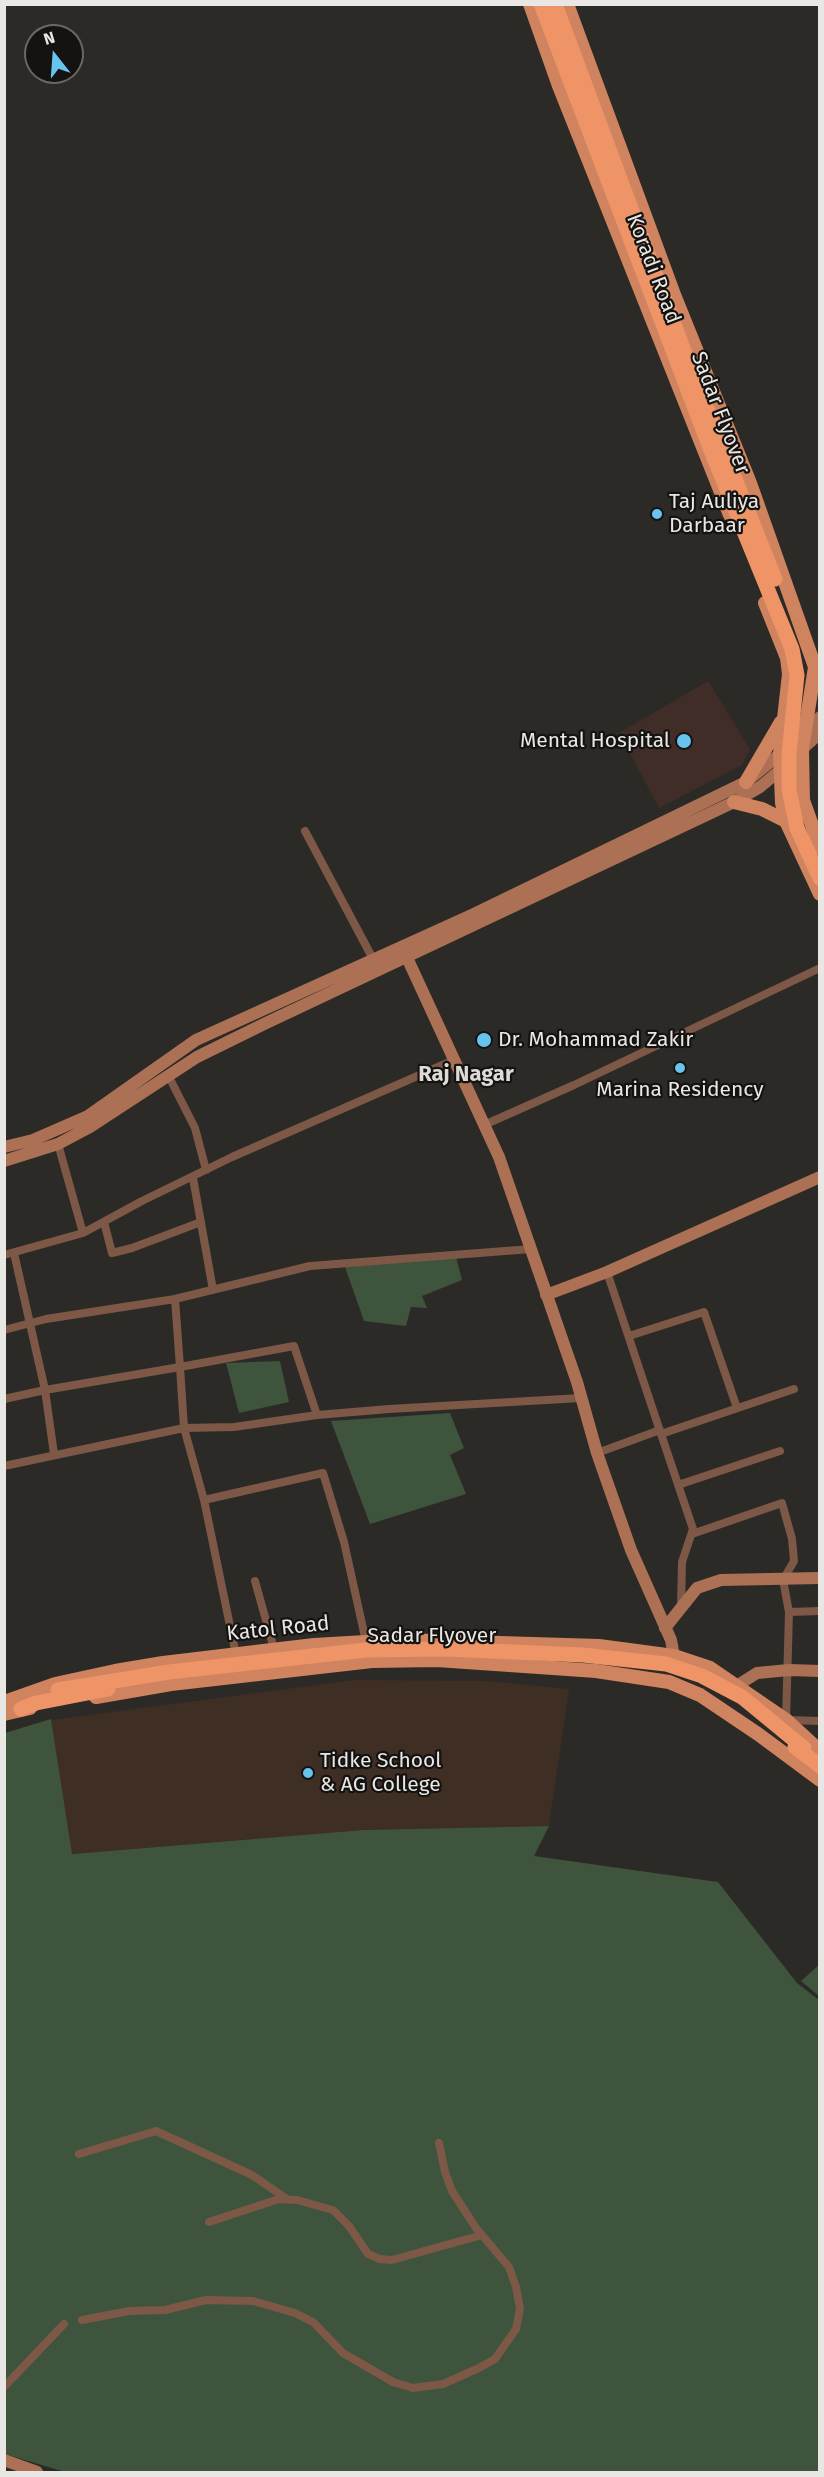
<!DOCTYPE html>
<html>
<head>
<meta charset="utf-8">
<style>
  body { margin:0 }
  #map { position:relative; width:824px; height:2477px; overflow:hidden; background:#2c2a26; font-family:"Fira Sans",sans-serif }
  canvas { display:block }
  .frame { position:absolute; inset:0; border:6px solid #e8e7e4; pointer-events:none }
  .north { position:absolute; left:24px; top:24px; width:60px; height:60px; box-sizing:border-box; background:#141311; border:2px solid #696865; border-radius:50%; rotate:343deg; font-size:16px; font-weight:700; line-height:24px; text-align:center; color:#e8e7e4 }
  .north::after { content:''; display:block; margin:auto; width:21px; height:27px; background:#67c4ef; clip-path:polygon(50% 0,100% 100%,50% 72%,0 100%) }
</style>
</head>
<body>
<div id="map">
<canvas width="824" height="2477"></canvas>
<div class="frame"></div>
<div class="north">N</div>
</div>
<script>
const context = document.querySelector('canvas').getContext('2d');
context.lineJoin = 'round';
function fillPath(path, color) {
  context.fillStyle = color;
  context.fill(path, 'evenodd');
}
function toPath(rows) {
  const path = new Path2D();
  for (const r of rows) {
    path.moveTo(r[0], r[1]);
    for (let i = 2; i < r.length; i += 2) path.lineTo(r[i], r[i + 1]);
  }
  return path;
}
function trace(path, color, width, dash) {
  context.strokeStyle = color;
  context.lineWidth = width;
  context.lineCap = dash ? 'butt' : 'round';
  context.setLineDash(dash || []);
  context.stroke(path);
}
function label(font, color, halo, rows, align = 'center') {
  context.font = font + ' "Fira Sans",sans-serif';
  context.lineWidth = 4.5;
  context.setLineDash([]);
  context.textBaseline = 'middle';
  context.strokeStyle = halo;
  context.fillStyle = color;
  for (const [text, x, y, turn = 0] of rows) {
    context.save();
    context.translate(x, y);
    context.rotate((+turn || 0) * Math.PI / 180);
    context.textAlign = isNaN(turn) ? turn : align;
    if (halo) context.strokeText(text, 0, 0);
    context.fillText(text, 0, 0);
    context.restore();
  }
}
fillPath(toPath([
  [355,1680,488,1681,569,1689,549,1826,363,1830,71,1854,51,1720]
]), '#3f2e24');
fillPath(toPath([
  [708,681,750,749,742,765,659,808,619,733]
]), '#402d27');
fillPath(toPath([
  [456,1257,462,1280,422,1296,427,1308,411,1307,406,1326,364,1321,345,1267],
  [280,1361,289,1402,239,1413,226,1363],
  [450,1413,464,1448,450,1455,466,1494,370,1524,331,1421],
  [51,1719,72,1854,363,1830,549,1826,534,1856,718,1882,797,1983,819,2000,819,2472,65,2472,5,2454,5,1733],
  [819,1965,819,1996,801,1981]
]), '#3e543c');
trace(toPath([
  [305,831,373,959],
  [168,1075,195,1128,206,1170],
  [484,1125,574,1085,820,968],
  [58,1144,83,1233],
  [193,1178,213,1290],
  [104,1222,112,1253,132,1248,201,1222],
  [14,1253,45,1390,54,1454],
  [4,1255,83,1233,142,1201,232,1157,454,1060],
  [607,1272,661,1434,794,1389],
  [4,1330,46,1319,175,1299],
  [629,1336,704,1312,737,1408],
  [4,1399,45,1390,180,1367,175,1299,310,1266,531,1249],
  [661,1434,693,1529,682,1562,681,1608],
  [597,1453,660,1430],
  [4,1466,184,1428,234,1427,317,1415,389,1409,581,1398],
  [678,1485,780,1451],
  [204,1500,323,1473,344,1542,366,1642],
  [692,1534,782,1503,792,1539,794,1561,783,1580,789,1612,786,1720,820,1721],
  [255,1581,274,1649],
  [789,1612,820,1611],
  [236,1655,204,1500,184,1428,180,1367,294,1346,317,1415],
  [79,2154,156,2131,252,2175,287,2199],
  [209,2222,279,2199,297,2200,333,2210,349,2226,368,2254,380,2259,392,2260,482,2235],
  [82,2320,129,2311,165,2310,206,2300,253,2301,295,2313,313,2322,343,2353,393,2382,413,2388,443,2384,479,2368,495,2359,516,2329,520,2309,516,2287,509,2267,476,2228,452,2191,445,2172,439,2143],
  [4,2387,64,2324]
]), '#7d5846', 8);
trace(toPath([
  [801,735,820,717],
  [800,751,820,733],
  [403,949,499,1157,577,1382,597,1453,631,1550,671,1640,674,1656,673,1663],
  [4,1147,33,1140,88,1116,196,1040,474,914,746,782,786,749],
  [4,1161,58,1144,90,1127,197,1057,264,1024,734,802,760,787,785,766],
  [546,1295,607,1272,820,1177],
  [665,1628,697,1588,721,1580,820,1578],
  [738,1685,757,1673,789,1670,820,1671],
  [4,2460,37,2472]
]), '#ac7154', 12);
trace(toPath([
  [530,4,559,86,730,515],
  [567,4,673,292,750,483,815,667,802,749,803,800,820,848],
  [765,603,787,658,789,674,780,754,782,803,786,821,820,894],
  [746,782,781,722],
  [734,802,762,809,786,821],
  [96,1697,171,1684,372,1661,437,1660,596,1671,669,1682,700,1695,758,1734,820,1780],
  [4,1702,55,1684,115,1671,163,1663,314,1645,400,1640,599,1646,674,1656,710,1668,786,1720,820,1751],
  [4,1714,30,1708]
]), '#cf835e', 14);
trace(toPath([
  [21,1709,36,1703,108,1689],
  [795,1747,820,1766]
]), '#ef9467', 15);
trace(toPath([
  [541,4,712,453,792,649,797,675,789,754,789,790,797,828,820,878],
  [555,4,686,356,775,579],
  [58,1690,169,1672,366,1650,446,1649,583,1655,666,1664,702,1676,742,1697,804,1748]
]), '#ef9467', 15);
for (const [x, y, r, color] of [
  [657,514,6,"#67c4ef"],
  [684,741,8,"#67c4ef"],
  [484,1040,8,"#67c4ef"],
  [680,1068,6,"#67c4ef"],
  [308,1773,6,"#67c4ef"]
]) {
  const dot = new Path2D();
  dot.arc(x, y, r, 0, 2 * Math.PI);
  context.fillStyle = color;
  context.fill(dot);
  trace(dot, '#141311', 2);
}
label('21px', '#e8e7e4', '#141311', [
  ["Koradi Road",653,269,69],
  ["Sadar Flyover",720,413,69],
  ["Katol Road",278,1629,-6],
  ["Sadar Flyover",432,1636]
]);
label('21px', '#e8e7e4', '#141311', [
  ["Taj Auliya",669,502],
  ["Darbaar",669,526],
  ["Mental Hospital",670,741,"right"],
  ["Dr. Mohammad Zakir",498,1040],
  ["Marina Residency",680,1090,"center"],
  ["Tidke School",320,1761],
  ["& AG College",320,1785]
], 'left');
label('bold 22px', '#dedbd6', '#141311', [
  ["Raj Nagar",466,1075]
]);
</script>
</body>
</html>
